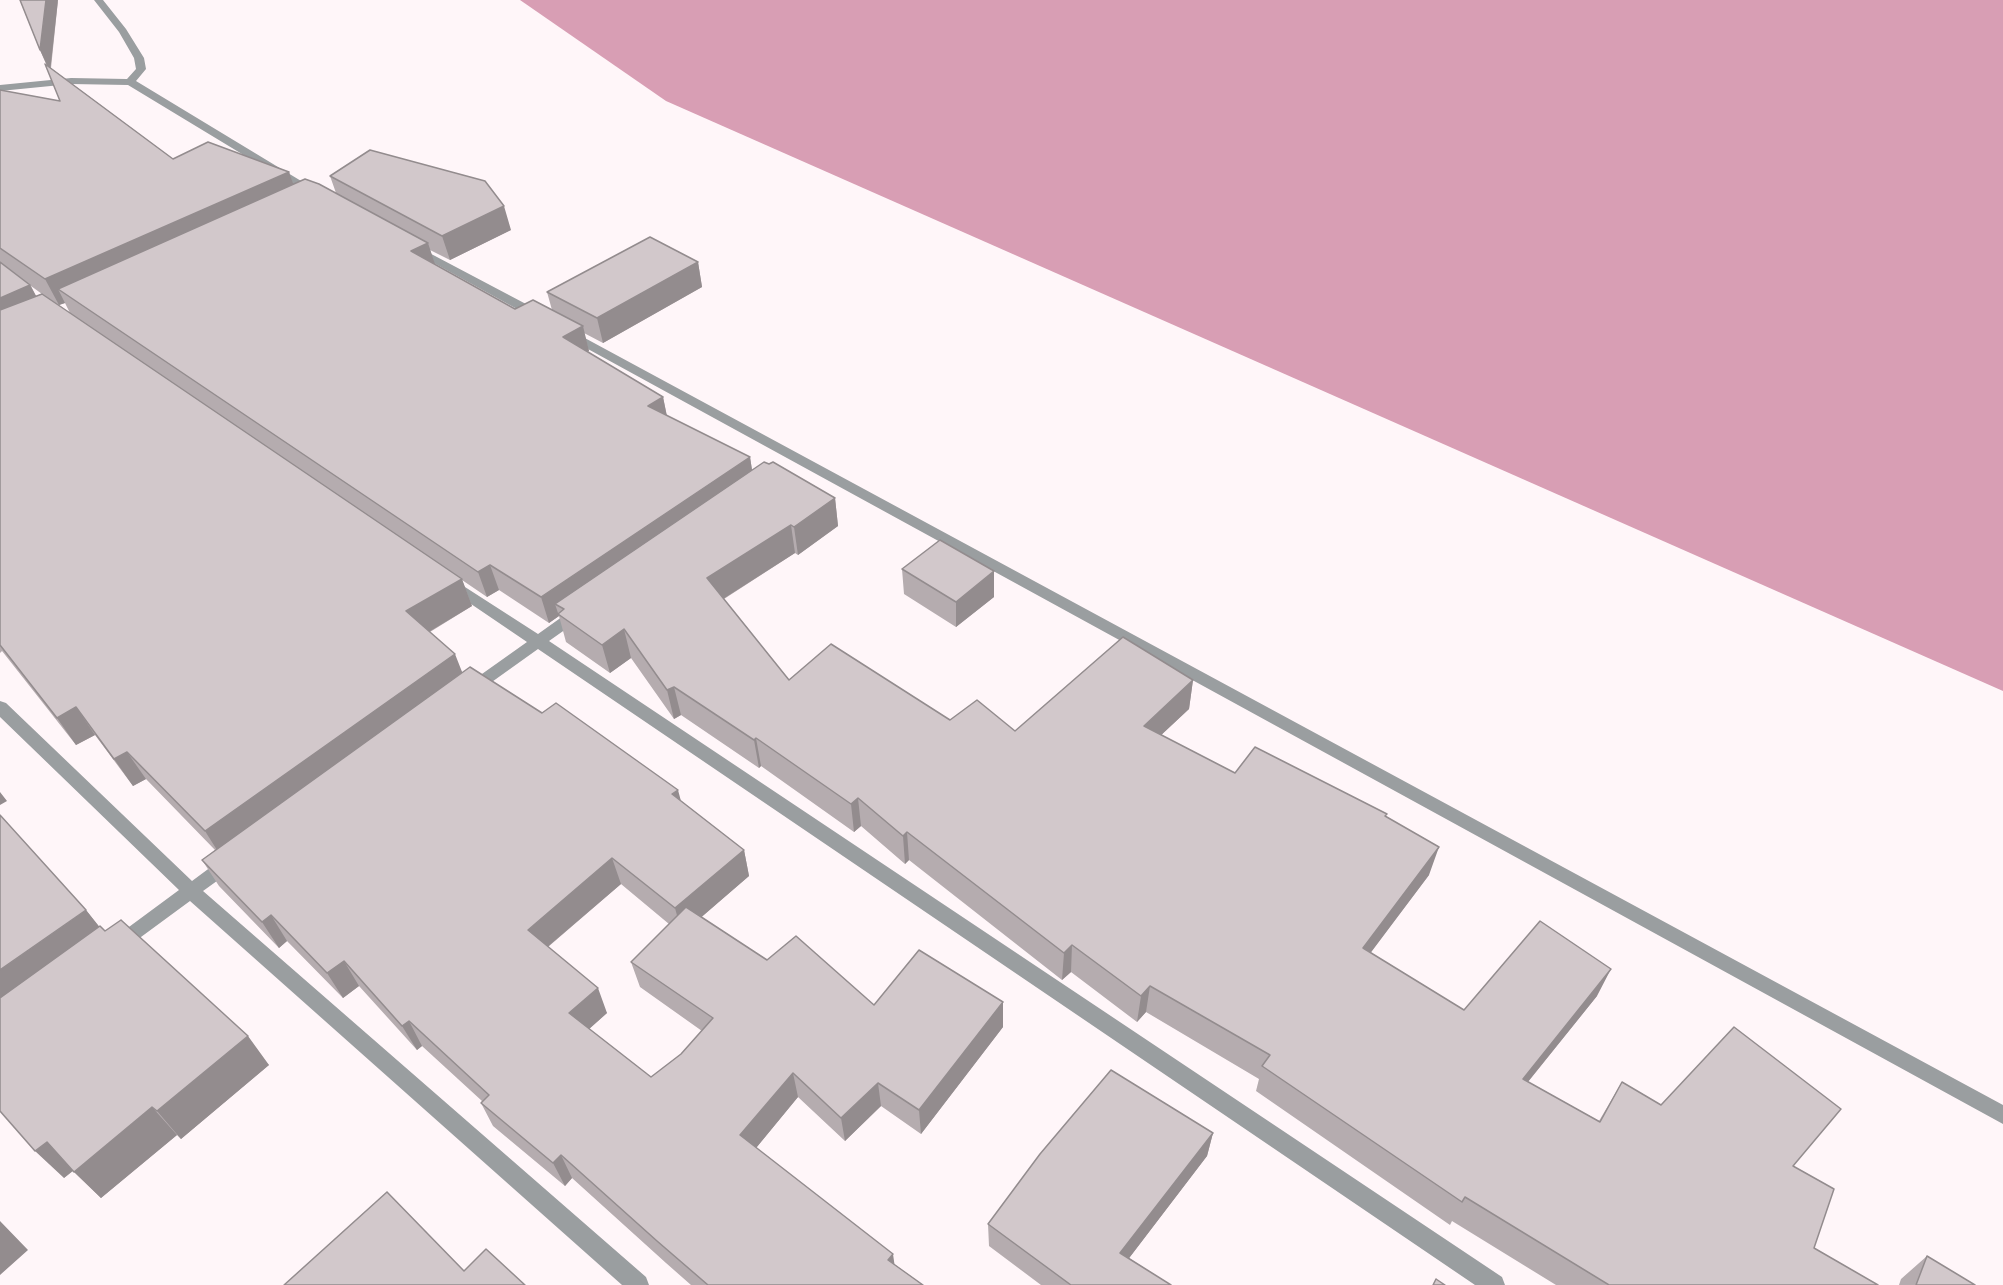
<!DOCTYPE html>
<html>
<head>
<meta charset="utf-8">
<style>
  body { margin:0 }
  canvas { display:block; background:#fff6f9 }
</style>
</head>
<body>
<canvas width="2003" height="1285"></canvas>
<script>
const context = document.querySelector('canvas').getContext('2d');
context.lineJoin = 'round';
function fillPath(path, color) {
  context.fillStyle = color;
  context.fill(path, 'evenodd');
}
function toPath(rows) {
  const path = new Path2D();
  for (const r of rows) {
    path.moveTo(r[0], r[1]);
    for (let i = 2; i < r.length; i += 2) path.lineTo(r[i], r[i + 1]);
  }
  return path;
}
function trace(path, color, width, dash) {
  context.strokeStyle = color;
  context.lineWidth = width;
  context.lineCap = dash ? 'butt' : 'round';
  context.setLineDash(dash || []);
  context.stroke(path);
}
fillPath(toPath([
  [520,0,2003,0,2003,691,666,101]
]), '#d89eb4');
fillPath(toPath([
  [94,0,103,0,126,29,144,58,146,69,136,81,316,190,316,194,308,194,128,85,71,84,0,91,0,85,71,78,127,79,136,69,134,58,119,32,94,0],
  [418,247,543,313,545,316,543,319,535,319,414,252,412,250,418,247],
  [570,330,2003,1105,2003,1124,566,337,566,331,570,330],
  [451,578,538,634,573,609,583,609,585,613,583,617,549,641,1502,1277,1505,1285,1475,1285,538,649,475,694,465,694,462,690,465,686,527,642,446,587,444,583,451,578],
  [0,701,6,703,192,881,223,858,229,856,235,858,238,863,235,868,203,891,646,1277,649,1285,622,1285,190,901,126,948,120,951,114,948,111,943,114,938,179,890,0,717,0,701]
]), '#9a9ea0');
fillPath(toPath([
  [58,0,51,68,173,159,289,172,293,184,336,193,330,176,511,230,450,260,430,250,435,265,515,309,552,310,547,292,698,262,702,287,603,343,584,333,589,351,587,352,663,397,667,416,750,457,752,470,835,498,838,526,798,555,795,553,724,599,789,680,950,720,1015,731,1193,680,1189,709,1161,735,1235,773,1386,816,1429,875,1370,953,1464,1010,1597,996,1528,1082,1599,1121,1622,1082,1661,1105,1793,1166,1814,1248,1878,1285,1556,1285,1452,1221,1450,1225,1256,1091,1259,1079,1146,1012,1137,1022,1071,972,1062,980,909,860,905,864,861,826,854,832,761,766,759,768,681,715,674,719,631,658,610,673,566,642,559,616,549,623,499,590,487,597,462,580,472,606,430,632,462,672,681,801,744,850,749,876,701,917,767,960,874,1005,1003,1027,921,1134,881,1106,845,1141,798,1097,756,1148,894,1264,923,1285,691,1285,666,1263,572,1178,565,1186,493,1126,481,1103,482,1101,422,1046,417,1050,359,986,343,998,287,941,279,948,219,886,202,860,215,850,146,779,133,786,95,735,76,745,2,651,0,653,0,90,60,101,47,66,40,50],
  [31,286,42,294,36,296],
  [65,303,70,313,59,305],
  [621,884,669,924,631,962,640,987,702,1031,681,1054,651,1077,589,1029,607,1013,548,947],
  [902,569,994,597,956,627,904,594],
  [86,910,99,927,269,1065,181,1139,177,1135,101,1198,73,1171,64,1178],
  [1213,1133,1207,1156,1129,1258,1171,1285,1041,1285,989,1246,988,1224],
  [1927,1256,1975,1285,1899,1285,1901,1279]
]), '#b5acaf');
fillPath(toPath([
  [46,0,58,0,50,72,40,50],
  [289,172,298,197,58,289,65,303,59,305,45,279],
  [504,206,511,230,450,260,442,236],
  [428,243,436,267,411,251],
  [698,262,702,287,603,343,597,318],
  [30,285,45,312,0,333,0,298],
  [583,326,589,351,569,362,563,337],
  [663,397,668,422,648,406],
  [750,457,754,483,564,609,555,604,559,616,549,623,541,597],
  [835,498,838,526,798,555,794,527],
  [791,525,795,553,712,606,707,578],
  [490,565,499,590,487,597,478,572],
  [994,571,994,597,956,627,956,602],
  [462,579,472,606,417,639,406,611],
  [624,629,631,658,610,673,602,645],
  [455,654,466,682,222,858,205,831],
  [1193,680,1189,709,1141,754,1144,726],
  [674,687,681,715,674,719,667,690],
  [76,707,95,735,76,745,57,718],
  [756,738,761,766,759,768,754,740],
  [127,752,146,779,133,786,114,759],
  [678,790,685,816,672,794],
  [0,792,7,801,0,805],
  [858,798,861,826,854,832,851,804],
  [907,832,909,860,905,864,903,836],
  [1439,847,1429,875,1354,975,1363,948],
  [744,850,749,876,682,934,675,908],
  [612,858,621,884,538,955,528,930],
  [86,910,110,940,0,1019,0,970],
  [271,915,287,941,279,948,262,922],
  [1072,945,1071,972,1062,980,1064,953],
  [344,961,359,986,343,998,327,973],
  [1611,969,1597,996,1510,1104,1523,1079],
  [1150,986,1146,1012,1137,1022,1141,996],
  [598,988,607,1013,579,1038,569,1013],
  [1003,1002,1003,1027,921,1134,919,1110],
  [409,1021,422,1046,417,1050,402,1026],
  [248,1036,269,1065,181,1139,157,1111],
  [793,1073,798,1097,747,1159,740,1135],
  [878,1083,881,1106,845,1141,841,1118],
  [152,1107,177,1135,101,1198,74,1172],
  [1213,1133,1207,1156,1117,1274,1120,1253],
  [47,1142,75,1169,64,1178,35,1151],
  [561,1155,572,1178,565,1186,553,1163],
  [0,1221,28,1250,0,1275],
  [893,1254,896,1275,888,1260]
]), '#938c8e');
const building = toPath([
  [20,0,46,0,40,50,20,0],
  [45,64,173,159,208,142,289,172,45,279,0,248,0,90,60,101,45,64],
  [370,150,485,181,504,206,442,236,330,176,370,150],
  [305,179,319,184,428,243,411,251,515,309,533,300,583,326,563,337,663,397,648,406,750,457,541,597,490,565,478,572,58,289,305,179],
  [650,237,698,262,597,318,547,292,650,237],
  [0,262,30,285,0,298,0,262],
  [42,294,462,579,406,611,455,654,205,831,127,752,114,759,76,707,57,718,0,645,0,310,42,294],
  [764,462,769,464,773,462,835,498,794,527,791,525,707,578,789,680,831,644,950,720,977,700,1015,731,1123,637,1193,680,1144,726,1235,773,1255,747,1387,814,1385,816,1439,847,1363,948,1464,1010,1540,921,1611,969,1523,1079,1600,1122,1622,1082,1661,1105,1734,1027,1841,1109,1793,1166,1834,1189,1814,1248,1878,1285,1609,1285,1465,1197,1462,1202,1262,1066,1270,1055,1150,986,1141,996,1072,945,1064,953,907,832,903,836,858,798,851,804,756,738,754,740,674,687,667,690,624,629,602,645,558,614,564,609,555,604,764,462],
  [940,540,994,571,956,602,902,569,940,540],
  [470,667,542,713,556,703,678,790,672,794,744,850,675,908,612,858,528,930,598,988,569,1013,651,1077,681,1054,713,1018,631,962,686,907,767,960,796,936,874,1005,919,950,1003,1002,919,1110,878,1083,841,1118,793,1073,740,1135,893,1254,888,1260,923,1285,708,1285,657,1241,561,1155,553,1163,481,1103,489,1095,409,1021,402,1026,344,961,327,973,271,915,262,922,202,860,470,667],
  [0,815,86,910,0,970,0,815],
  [121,920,248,1036,157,1111,152,1107,74,1172,47,1142,35,1151,0,1111,0,998,100,926,105,931,121,920],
  [1111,1070,1213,1133,1120,1253,1171,1285,1071,1285,988,1224,1040,1154,1111,1070],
  [387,1192,464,1271,486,1249,525,1285,284,1285,387,1192],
  [1927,1256,1975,1285,1916,1285,1927,1256],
  [1436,1279,1445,1285,1433,1285,1436,1279]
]);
fillPath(building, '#d2c8cb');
trace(building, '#938c8e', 1.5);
</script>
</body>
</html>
